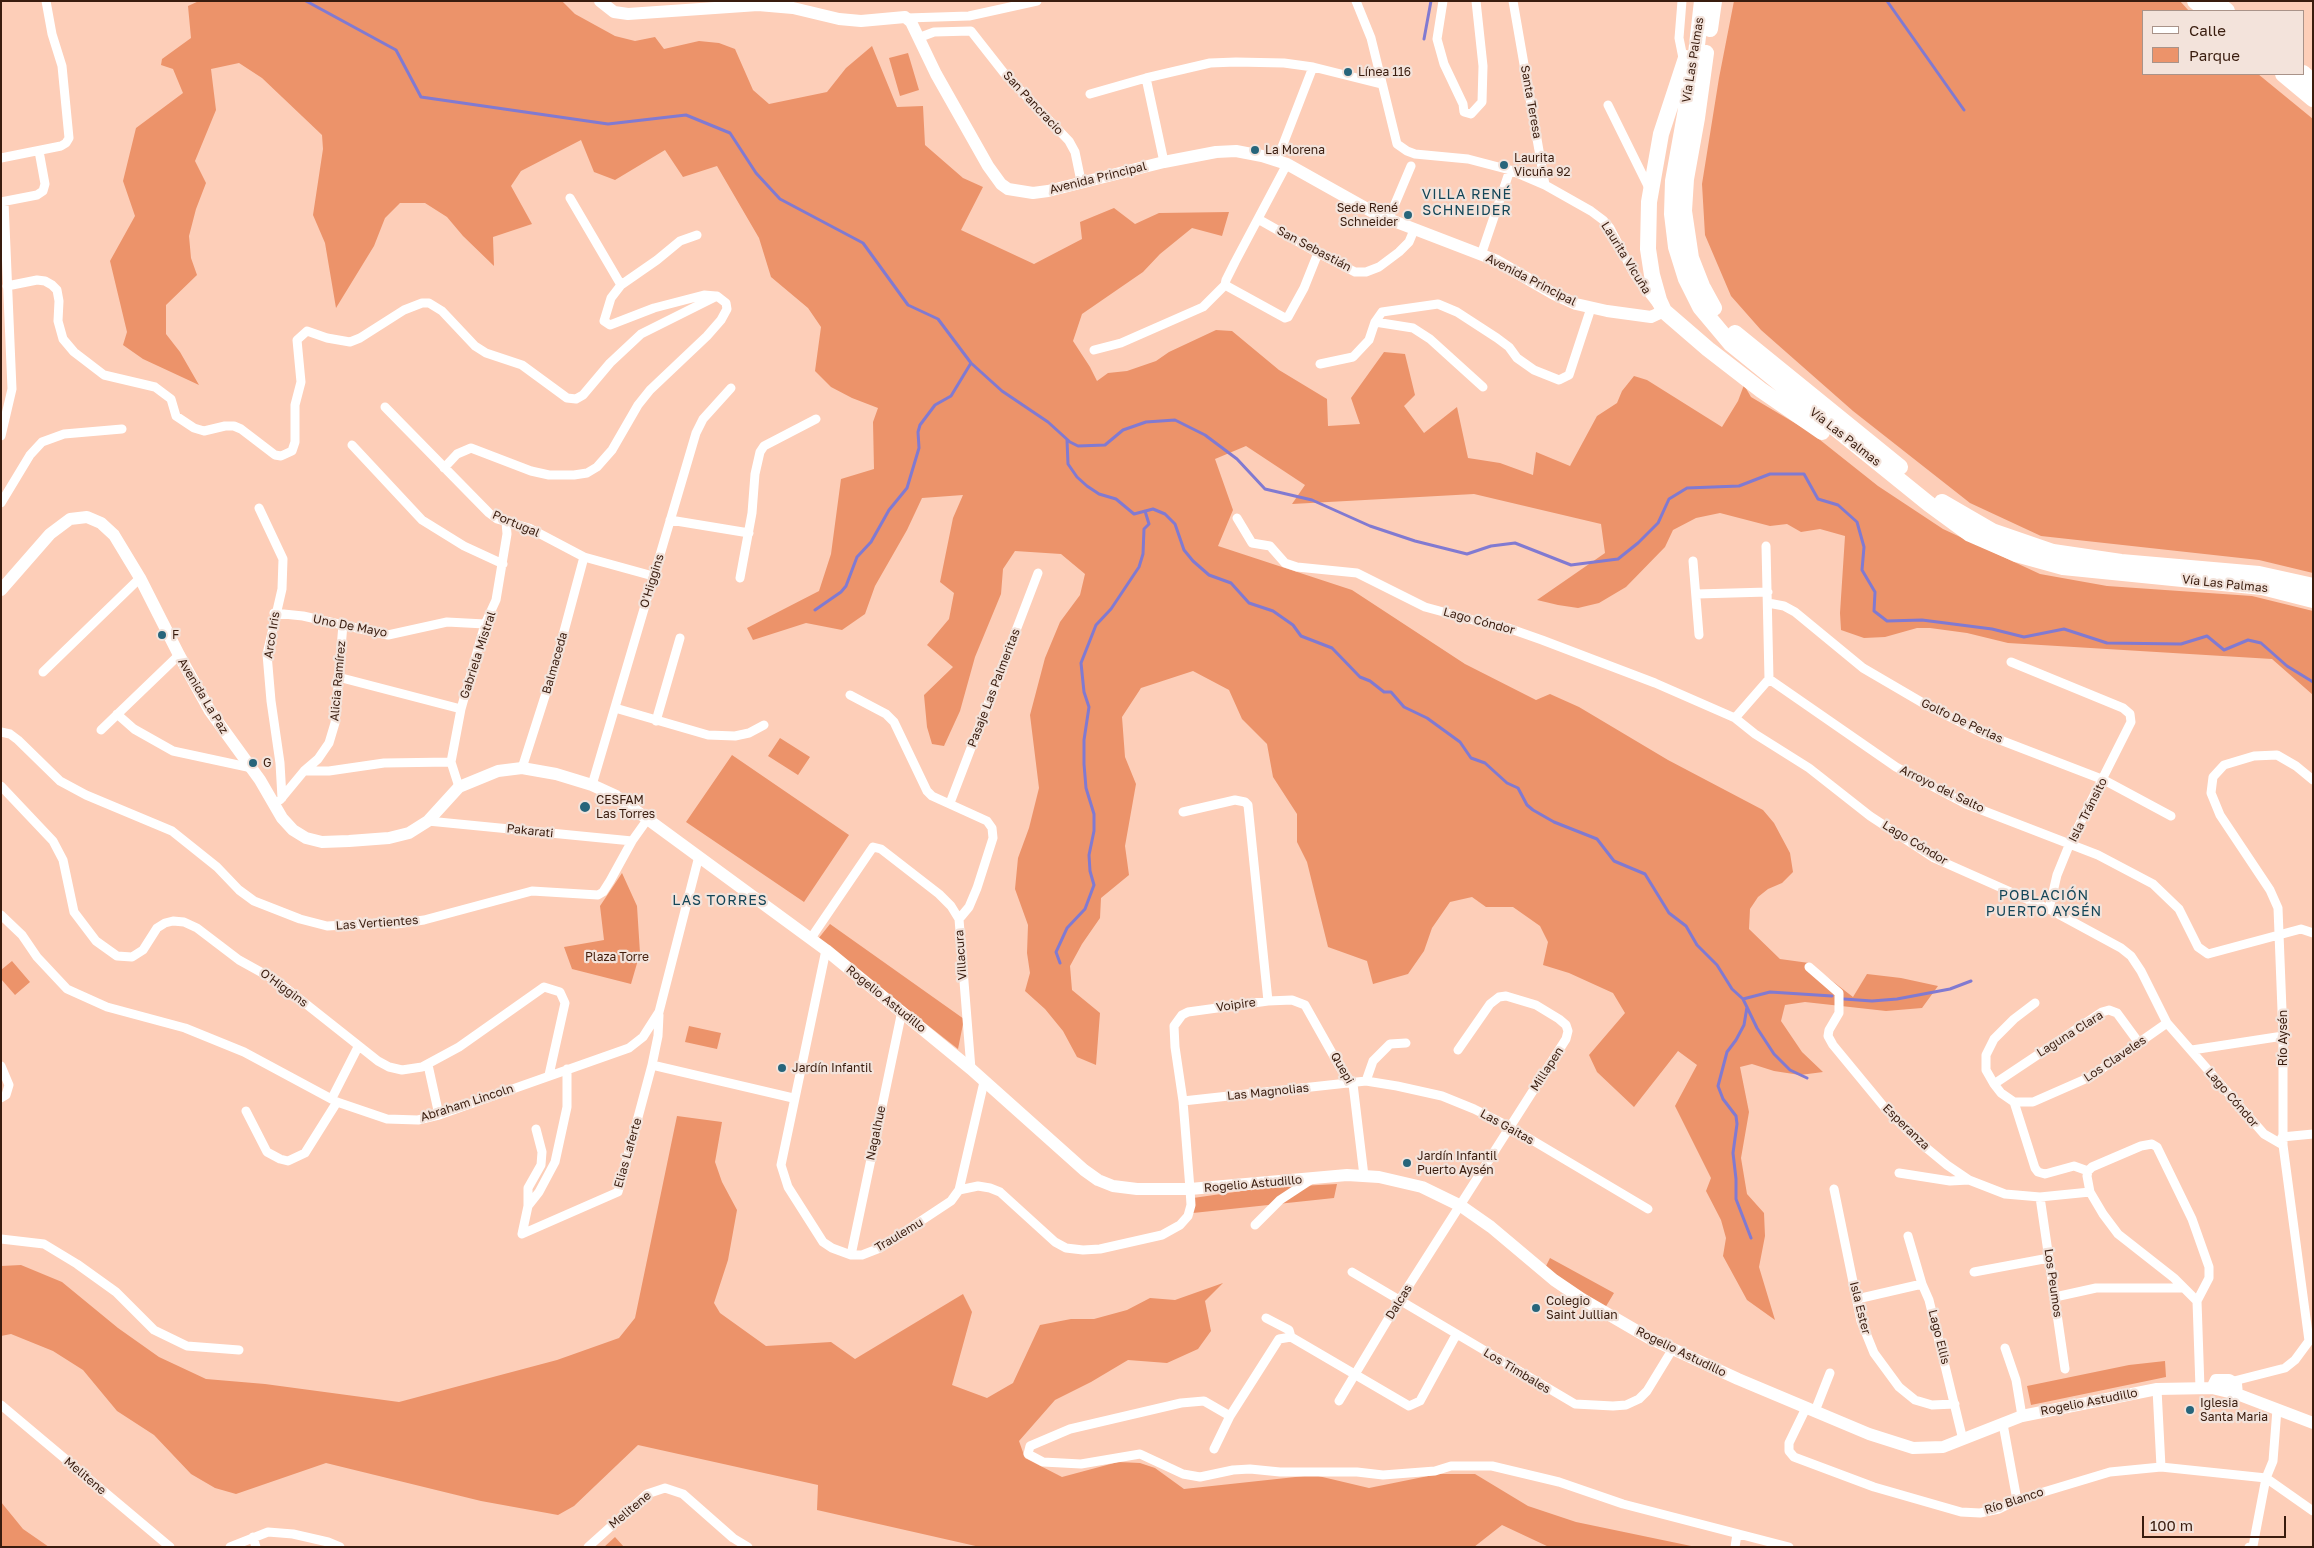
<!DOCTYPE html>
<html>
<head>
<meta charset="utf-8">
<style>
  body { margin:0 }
  #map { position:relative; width:2314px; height:1548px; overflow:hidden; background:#fdceb8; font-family:"Golos Text",sans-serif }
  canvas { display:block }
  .frame { position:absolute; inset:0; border:2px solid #391c0e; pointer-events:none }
  .legend { position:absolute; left:2142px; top:10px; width:162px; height:65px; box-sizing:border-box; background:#f3e3db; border:1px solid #a99389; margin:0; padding:6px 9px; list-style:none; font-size:15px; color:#391c0e }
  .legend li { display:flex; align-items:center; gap:10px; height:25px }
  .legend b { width:25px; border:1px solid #a99389 }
  .scale { position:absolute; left:2142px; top:1516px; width:144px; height:22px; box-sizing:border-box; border:2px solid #391c0e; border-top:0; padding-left:6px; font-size:15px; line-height:18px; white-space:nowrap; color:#391c0e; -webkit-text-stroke:4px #f3e3db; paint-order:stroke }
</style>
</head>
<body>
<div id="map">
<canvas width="2314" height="1548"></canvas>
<div class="frame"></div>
<ul class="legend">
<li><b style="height:6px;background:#fff"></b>Calle</li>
<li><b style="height:14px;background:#ec936a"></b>Parque</li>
</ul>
<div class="scale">100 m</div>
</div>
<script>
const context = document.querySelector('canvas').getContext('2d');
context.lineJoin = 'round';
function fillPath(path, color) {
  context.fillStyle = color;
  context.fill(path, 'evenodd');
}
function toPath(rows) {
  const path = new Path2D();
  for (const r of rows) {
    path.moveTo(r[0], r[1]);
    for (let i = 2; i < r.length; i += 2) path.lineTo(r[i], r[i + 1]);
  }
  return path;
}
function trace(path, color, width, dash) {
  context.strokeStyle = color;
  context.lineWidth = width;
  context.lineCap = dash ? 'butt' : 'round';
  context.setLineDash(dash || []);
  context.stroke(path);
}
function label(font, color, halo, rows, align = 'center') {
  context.font = font + ' "Golos Text",sans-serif';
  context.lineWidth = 4.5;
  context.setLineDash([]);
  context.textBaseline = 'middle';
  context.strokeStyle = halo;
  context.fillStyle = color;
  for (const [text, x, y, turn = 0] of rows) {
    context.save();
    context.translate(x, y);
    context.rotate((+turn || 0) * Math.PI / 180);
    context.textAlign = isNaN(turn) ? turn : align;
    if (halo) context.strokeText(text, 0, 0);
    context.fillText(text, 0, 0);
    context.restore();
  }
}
fillPath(toPath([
  [199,1,562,1,575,14,615,36,635,41,655,37,664,49,699,41,719,43,735,49,753,90,769,104,827,92,846,68,872,46,897,107,923,106,925,145,963,178,983,187,961,230,1034,264,1082,239,1080,222,1114,208,1135,224,1159,213,1229,212,1222,236,1192,228,1160,254,1143,272,1082,314,1073,341,1090,367,1097,381,1108,373,1127,371,1156,361,1169,352,1216,330,1232,331,1279,370,1327,399,1328,426,1360,424,1351,398,1384,352,1405,354,1415,395,1404,406,1424,433,1457,407,1468,458,1500,463,1533,475,1536,452,1570,466,1597,416,1617,403,1622,391,1634,376,1647,380,1722,427,1738,401,1744,385,1751,397,1810,432,1878,486,1943,529,2040,574,2107,586,2252,596,2313,611,2313,695,2272,659,2008,643,1967,633,1930,628,1917,628,1885,637,1864,638,1841,630,1840,613,1845,536,1820,529,1801,532,1787,524,1770,526,1720,513,1696,518,1673,530,1665,547,1626,587,1599,603,1578,608,1558,605,1537,600,1605,553,1601,524,1474,494,1292,504,1305,485,1246,446,1215,459,1233,510,1218,546,1352,590,1465,664,1536,700,1550,694,1579,707,1668,760,1763,810,1774,823,1790,853,1793,872,1782,883,1768,889,1758,897,1750,909,1749,929,1780,959,1809,963,1853,997,1867,974,1901,978,1938,986,1922,1008,1886,1011,1805,1002,1785,1005,1781,1021,1802,1052,1823,1072,1800,1075,1774,1071,1752,1064,1740,1067,1749,1112,1741,1158,1747,1194,1764,1213,1765,1236,1759,1267,1775,1320,1747,1300,1723,1256,1726,1238,1721,1220,1706,1191,1711,1178,1675,1106,1697,1065,1678,1051,1634,1107,1597,1072,1589,1055,1625,1013,1613,993,1569,973,1543,965,1548,942,1540,926,1513,907,1486,907,1472,897,1450,902,1432,928,1424,951,1408,974,1373,984,1367,961,1328,947,1307,862,1297,842,1297,814,1273,777,1267,744,1242,719,1229,690,1193,671,1141,688,1122,717,1125,757,1136,784,1125,846,1129,875,1101,898,1100,918,1082,944,1070,966,1072,990,1100,1013,1096,1065,1077,1057,1063,1031,1045,1009,1025,991,1030,973,1027,953,1028,925,1015,889,1018,858,1029,828,1039,788,1030,715,1045,658,1060,622,1080,595,1085,574,1061,554,1015,551,1003,569,1001,594,975,657,960,711,944,746,932,744,927,727,924,695,953,667,927,645,949,619,954,593,940,582,953,518,963,495,922,498,907,530,875,586,865,614,842,630,806,623,753,640,747,628,819,591,831,554,841,479,874,469,873,422,878,408,852,398,831,387,815,371,821,327,808,308,771,277,759,238,717,166,683,177,665,150,615,180,594,172,581,140,521,171,511,186,532,224,493,237,494,266,463,236,447,217,425,203,400,203,385,218,374,246,336,308,325,243,313,215,323,149,322,135,262,78,239,63,211,69,216,110,195,161,206,183,196,209,189,236,191,258,197,275,166,305,166,334,180,352,199,385,143,359,123,345,127,332,110,261,135,216,123,181,136,128,183,93,173,69,161,65,162,59,191,38,188,6],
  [1734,1,2180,1,2189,11,2143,11,2143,74,2258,74,2313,119,2313,573,2259,560,2041,536,1970,503,1853,411,1761,330,1731,296,1705,235,1702,184,1719,78],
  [908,53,919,90,900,96,889,58],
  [780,738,810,757,798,775,768,756],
  [732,755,849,835,804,902,686,822],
  [622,873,637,906,640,953,631,984,572,969,564,947,604,940,600,906],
  [830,924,964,1019,958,1049,818,939],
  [12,961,30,982,15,995,1,979,1,970],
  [689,1026,721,1033,717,1049,685,1042],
  [677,1116,722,1122,715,1162,722,1182,737,1210,728,1260,714,1303,720,1313,766,1346,831,1342,855,1359,963,1294,972,1312,952,1385,987,1398,1013,1383,1040,1325,1071,1319,1094,1319,1127,1310,1150,1298,1175,1300,1223,1283,1205,1301,1211,1331,1198,1349,1167,1363,1128,1360,1091,1382,1055,1400,1019,1441,1025,1458,1062,1477,1118,1462,1140,1463,1155,1468,1184,1489,1314,1475,1369,1488,1438,1474,1475,1474,1528,1506,1576,1522,1696,1547,1549,1547,1502,1525,1474,1547,980,1547,817,1510,818,1485,638,1445,574,1506,558,1515,481,1501,326,1463,236,1494,215,1488,191,1474,154,1435,117,1411,83,1370,53,1351,11,1334,1,1336,1,1266,21,1265,62,1282,118,1328,159,1357,206,1379,265,1384,399,1402,557,1360,619,1338,635,1318],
  [1337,1184,1334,1198,1193,1213,1193,1198,1263,1188],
  [1550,1258,1614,1293,1605,1308,1544,1270],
  [2165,1361,2166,1377,2031,1405,2027,1386,2129,1365],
  [1,1502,23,1529,49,1547,1,1547],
  [615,1537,624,1547,604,1547]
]), '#ec936a');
trace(toPath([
  [306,1,396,50,421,97,608,124,686,115,730,133,756,173,780,199,863,243,908,305,938,319,971,363,1002,391,1048,422,1070,442,1078,446,1105,445,1123,430,1146,422,1175,420,1205,435,1237,459,1265,489,1312,500,1370,526,1415,541,1467,554,1491,546,1515,543,1571,565,1618,559,1638,543,1658,523,1669,499,1687,488,1739,486,1770,474,1804,474,1818,499,1838,505,1857,522,1864,547,1862,570,1875,592,1874,611,1887,621,1922,620,1992,629,2024,637,2064,629,2107,643,2181,644,2207,636,2224,650,2248,640,2261,643,2287,666,2313,682],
  [1887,1,1964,110],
  [1424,39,1431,1],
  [1067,440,1068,464,1077,477,1087,486,1099,494,1116,499,1134,514,1153,509,1165,514,1175,524,1184,550,1193,561,1209,575,1231,583,1249,603,1273,611,1293,625,1301,636,1332,648,1360,677,1370,681,1384,692,1391,692,1404,707,1427,718,1460,742,1471,758,1485,763,1507,783,1518,788,1527,805,1533,810,1554,822,1597,839,1614,861,1645,874,1669,913,1686,926,1697,945,1717,965,1732,989,1743,999,1757,1028,1774,1054,1790,1070,1807,1078],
  [815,610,841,592,846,586,857,557,871,542,889,510,907,488,919,448,918,432,920,425,935,405,951,396,971,363],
  [1060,963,1056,952,1067,928,1085,909,1094,885,1090,871,1089,855,1094,831,1094,814,1086,788,1084,764,1084,740,1089,707,1084,692,1081,663,1096,625,1111,609,1139,567,1143,554,1144,529,1149,524,1145,511],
  [1743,999,1770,992,1832,996],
  [1844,999,1872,1001,1897,999,1950,989,1971,981],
  [1747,1007,1744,1025,1736,1040,1727,1052,1718,1086,1723,1099,1736,1116,1737,1124,1733,1153,1736,1179,1736,1199,1751,1238]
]), '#817ad1', 3);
trace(toPath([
  [1356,1,1371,38,1397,144,1407,151,1415,154,1468,159,1510,170,1545,185,1591,211,1603,220,1610,228,1634,274,1657,304],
  [1443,1,1437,39,1444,64,1463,104,1464,112,1471,114,1482,102,1483,66,1476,1],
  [1513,1,1545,185],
  [1682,1,1679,38,1684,63],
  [907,18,969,16,1037,1],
  [918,38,934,32,971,31,1004,73,1069,141,1075,152,1081,181],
  [1146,78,1164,162],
  [1090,94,1146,78,1210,63,1236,62,1284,63,1313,67,1381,84],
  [1608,105,1650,190],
  [1,158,61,146,66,143,69,138,62,66,52,34,46,1],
  [1277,160,1313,67],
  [570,198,621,285],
  [1,202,37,195,43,191,45,184,39,151],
  [1389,218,1411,166],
  [1258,219,1318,253,1355,272,1366,272,1379,267,1399,252,1409,242,1414,230],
  [697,235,680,241,657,260,621,285,611,298,604,321,610,325,654,308,704,295,716,296],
  [1481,255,1510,170],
  [1225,285,1226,280,1235,262,1287,164],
  [7,286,37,280,45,281,52,285,57,290,59,301,58,321,63,339,74,352,104,375,155,387,171,399,176,416,194,428,204,431,225,426,234,426,241,429,275,455,281,456,292,451,295,442,295,405,301,382,297,340,307,331,327,338,350,342,360,338,404,310,422,303,429,303,442,311,475,346,486,353,522,365,567,398,576,399,583,395,610,363,641,334,717,296,726,303,727,309,721,320,707,336,650,390,638,405,612,450,597,467,587,473,574,475,549,475,531,471,471,448,457,454,444,468],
  [1094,350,1121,343,1203,307,1225,285,1285,318,1288,317,1304,288,1318,253],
  [1320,364,1353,357,1369,340,1375,322],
  [1483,387,1430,339,1413,328,1375,322,1382,312,1438,304,1457,312,1497,338,1509,347,1517,358,1534,370,1559,380,1569,375,1591,308],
  [385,407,489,513,497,519,529,528,584,557,653,576],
  [1,436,12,389,4,202],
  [352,445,422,520,464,546,503,564],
  [1,503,30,455,42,442,64,434,122,429],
  [259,508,283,559,282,589,267,654,271,701,280,763,282,798],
  [1237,518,1252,543,1270,546,1285,563,1297,567,1357,573,1425,607,1480,622,1508,628,1542,640,1655,683,1735,718,1755,734,1809,768,1870,816,1934,858,2049,909,2121,948,2131,956,2141,971,2167,1023,2264,1134,2283,1145],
  [670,520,749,533],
  [1766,546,1769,679],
  [1693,561,1699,635],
  [740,578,752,513,755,474,760,452,764,446,816,419],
  [1697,594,1768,592],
  [1768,603,1784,606,1795,612,1863,668,1928,706,1982,733,2104,780,2171,816],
  [274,613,303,616,388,635,447,622,485,624],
  [2011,662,2123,708,2130,714,2131,722,2070,843,2057,875,2049,909],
  [43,672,140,578],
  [338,677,461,709],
  [1769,679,1896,767,1966,804,2098,855,2153,884,2179,909,2198,947,2208,954,2301,929,2313,933],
  [850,695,886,714,894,722,927,791,932,796,987,821,992,828,993,838,977,888,969,907,959,919,971,1069],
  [615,708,708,735,735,736,749,733,764,725],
  [117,714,134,729,173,751,252,768],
  [1735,718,1769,679],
  [656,721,680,638],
  [101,730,179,655],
  [1,732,10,734,18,740,60,781,86,795,172,831,217,867,239,890,254,901,300,919,327,926,384,923,396,924,424,920,532,891,598,895,603,892,610,881,632,841,647,820],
  [522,768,555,665,584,557],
  [304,771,329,771,384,763,451,762],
  [592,785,696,433,703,419,731,388],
  [1,786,53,841,63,860,74,912,96,941,117,956,132,957,143,950,157,928,165,923,173,921,184,922,197,928,239,960,277,981,378,1061,389,1067,402,1070,422,1067,459,1047,544,987,560,992,565,1003,549,1075],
  [459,787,451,762,461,709,485,624,496,600,507,534,506,522],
  [280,800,304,771,318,759,329,743,335,723,343,624],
  [950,803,1038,573],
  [428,821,632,841],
  [1,915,22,935,37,957,67,989,107,1007,185,1028,244,1052,337,1102,387,1119,418,1120,439,1115,629,1048,643,1037,659,1012,699,856],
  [811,938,873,847,881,849,939,894,951,906,959,919],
  [826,950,781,1165,788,1187,823,1242,832,1248,851,1255,862,1255,880,1248,951,1201,959,1190,984,1082],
  [1809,967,1839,993,1839,1013,1829,1030,1828,1036,1833,1045,1885,1108,1918,1141,1947,1165,1969,1180,2005,1194,2040,1197,2090,1192],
  [1268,1001,1292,1000,1305,1005,1341,1069,1353,1084,1364,1176],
  [2035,1003,2014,1019,1994,1039,1986,1055,1986,1070,1994,1084,2001,1093,2014,1102,2033,1102,2090,1077,2167,1023],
  [2192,1050,2283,1036],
  [428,1065,439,1115],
  [652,1065,793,1098],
  [1,1066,9,1085,6,1095,1,1098],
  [1366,1081,1373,1061,1390,1044,1406,1043],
  [1994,1084,2102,1012,2109,1010,2117,1013,2139,1043],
  [332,1098,358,1047],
  [1183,1101,1366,1081,1397,1086,1442,1096,1474,1109,1510,1127,1648,1209],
  [2014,1102,2035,1168,2038,1172,2045,1174,2074,1166,2088,1171,2087,1176,2090,1192,2103,1214,2118,1234,2174,1278,2197,1301,2200,1388],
  [246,1111,267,1152,280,1159,288,1161,305,1153,337,1102],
  [2282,1137,2313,1134],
  [2088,1171,2092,1167,2141,1146,2152,1144,2157,1147,2192,1219,2209,1267,2209,1278,2197,1301],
  [1899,1173,1950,1181,1969,1180],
  [1834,1189,1861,1321,1874,1353,1899,1387,1915,1400,1932,1405,1955,1404],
  [959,1190,978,1186,990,1188,1000,1192,1055,1242,1066,1248,1083,1250,1100,1249,1162,1235,1180,1225,1188,1216,1191,1205,1190,1189,1183,1101,1175,1047,1174,1026,1182,1015,1188,1012,1268,1001,1248,805,1245,802,1235,800,1183,812],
  [2040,1197,2065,1369],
  [528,1206,528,1188,541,1165,542,1152,536,1129],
  [1255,1225,1280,1200,1312,1179],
  [522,1234,618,1192,652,1065,658,1036,659,1015],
  [522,1234,528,1206,539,1192,555,1162,567,1107,567,1069],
  [1908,1236,1922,1284,1929,1300,1963,1440],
  [1,1239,44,1244,77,1264,116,1292,154,1330,187,1346,239,1350],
  [851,1255,902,1011],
  [1352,1272,1575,1404,1613,1406,1626,1405,1639,1399,1647,1391,1672,1350],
  [1974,1272,2049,1258],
  [2055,1297,2096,1288,2184,1288],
  [1857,1299,1922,1284],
  [1266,1318,1289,1330,1291,1337],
  [1291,1337,1409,1406,1420,1401,1456,1335],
  [2005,1348,2016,1380,2022,1416],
  [2234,1381,2285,1368,2295,1360,2309,1341,2283,1145,2283,1036,2278,908,2270,890,2220,815,2211,793,2213,777,2224,765,2254,756,2277,755,2296,766,2313,780],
  [2157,1389,2161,1467],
  [1339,1401,1399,1301,1566,1039,1568,1031,1566,1025,1559,1019,1536,1005,1506,996,1499,997,1490,1004,1458,1050],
  [1,1405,170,1547],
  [1806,1408,1789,1443,1789,1451,1794,1457,1874,1487,1961,1512,1980,1513,1999,1509,2017,1500,2110,1472,2161,1467,2266,1478,2313,1511],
  [1815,1411,1830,1373],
  [1230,1416,1204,1401,1181,1403,1070,1429,1030,1446,1028,1454,1043,1462,1081,1464,1140,1454,1183,1474,1200,1477,1233,1470,1250,1469,1280,1472,1357,1472,1383,1475,1435,1471,1451,1466,1492,1466,1559,1482,1623,1504,1789,1547],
  [2003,1424,2017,1500],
  [1214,1449,1230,1416,1279,1339,1291,1337],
  [253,1537,256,1547],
  [230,1547,268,1532,293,1534,328,1542,340,1547],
  [588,1547,647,1494,665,1488,683,1494,733,1538,748,1547],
  [1735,1547,1737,1534],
  [2249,1547,2253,1546,2266,1478,2273,1461,2277,1409]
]), '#fff', 9);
trace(toPath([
  [600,1,614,12,628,14,758,5,793,8,839,19,861,21,905,17,911,22,936,74,988,166,1001,184,1008,189,1033,193,1048,191,1164,162,1216,152,1236,151,1262,156,1287,164,1378,215,1495,260,1554,294,1576,304,1607,311,1651,317,1664,311],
  [1,590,50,534,70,519,87,517,101,523,114,535,140,578,179,655,210,711,260,780,282,818,293,830,306,838,322,842,349,841,389,838,409,833,428,821,459,787,498,771,522,768,556,774,592,785,616,796,826,950,971,1069,1084,1170,1098,1180,1113,1186,1137,1189,1190,1189,1347,1175,1379,1177,1422,1187,1461,1206,1491,1227,1554,1280,1582,1299,1649,1338,1738,1379,1869,1434,1913,1448,1943,1447,2022,1416,2157,1389,2212,1388,2237,1394,2313,1423],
  [2212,1388,2216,1380,2229,1380,2236,1384,2237,1394]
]), '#fff', 12);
trace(toPath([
  [1702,1,1696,54,1673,181,1672,214,1676,247,1686,279,1700,307,1731,344,1929,504,1970,534,2016,554,2063,567,2262,587,2313,600],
  [2195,1,2207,11],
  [2215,1,2227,11],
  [1710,29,1714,1],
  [1706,53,1697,118,1686,179,1684,211,1691,258,1702,286,1714,308],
  [1686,58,1661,134,1649,202,1648,249,1652,275,1659,300,1664,311,1708,349,1761,390,1822,432],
  [2303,73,2313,82],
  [2283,74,2313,99],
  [1735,333,1900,467],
  [1942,502,1992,531,2053,552,2121,562,2259,574,2313,586]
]), '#fff', 16);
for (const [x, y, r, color] of [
  [1348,72,5,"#27657b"],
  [1255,150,5,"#27657b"],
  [1504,165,5,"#27657b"],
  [1408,215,5,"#27657b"],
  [162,635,5,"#27657b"],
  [253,763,5,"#27657b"],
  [585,807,6,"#27657b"],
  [782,1068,5,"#27657b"],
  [1407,1163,5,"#27657b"],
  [1536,1308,5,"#27657b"],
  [2190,1410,5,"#27657b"]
]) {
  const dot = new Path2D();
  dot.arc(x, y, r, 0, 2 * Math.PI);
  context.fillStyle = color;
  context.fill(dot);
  trace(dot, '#f3e3db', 2);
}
label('12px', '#391c0e', '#f3e3db', [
  ["Vía Las Palmas",1693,60,-81],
  ["Santa Teresa",1531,102,80],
  ["San Pancracio",1033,103,47],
  ["Avenida Principal",1098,178,-14],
  ["San Sebastián",1314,249,28],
  ["Laurita Vicuña",1626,258,58],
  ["Avenida Principal",1531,280,27],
  ["Vía Las Palmas",1845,437,38],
  ["Portugal",516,524,23],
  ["O'Higgins",652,581,-73],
  ["Vía Las Palmas",2225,584,6],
  ["Lago Cóndor",1479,621,15],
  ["Uno De Mayo",350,626,11],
  ["Arco Iris",272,635,-81],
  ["Gabriela Mistral",478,655,-72],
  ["Balmaceda",555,663,-74],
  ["Alicia Ramírez",338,681,-85],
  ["Pasaje Las Palmeritas",994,688,-69],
  ["Avenida La Paz",203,696,59],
  ["Golfo De Perlas",1962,721,25],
  ["Arroyo del Salto",1942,789,26],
  ["Isla Tránsito",2088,810,-63],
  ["Pakarati",530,831,6],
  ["Lago Cóndor",1915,843,31],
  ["Las Vertientes",377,923,-4],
  ["Villacura",961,955,-94],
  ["O'Higgins",284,988,36],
  ["Rogelio Astudillo",886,999,39],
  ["Voipire",1236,1005,-8],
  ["Laguna Clara",2070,1034,-32],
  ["Río Aysén",2283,1038,-90],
  ["Los Claveles",2115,1059,-34],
  ["Quepi",1342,1068,60],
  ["Millapen",1547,1069,-57],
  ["Las Magnolias",1268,1092,-6],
  ["Lago Cóndor",2232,1098,49],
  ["Abraham Lincoln",467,1103,-18],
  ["Las Gaitas",1507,1127,29],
  ["Esperanza",1906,1127,44],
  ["Nagalhue",876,1133,-78],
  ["Elias Laferte",628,1153,-74],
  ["Rogelio Astudillo",1253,1184,-5],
  ["Traulemu",899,1235,-31],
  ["Los Peumos",2053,1283,82],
  ["Dalcas",1399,1302,-58],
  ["Isla Ester",1860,1308,76],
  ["Lago Ellis",1939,1337,76],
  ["Rogelio Astudillo",1681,1352,26],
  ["Los Timbales",1517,1371,31],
  ["Rogelio Astudillo",2089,1402,-11],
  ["Melitene",85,1476,40],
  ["Río Blanco",2014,1501,-18],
  ["Melitene",630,1510,-40]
]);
label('12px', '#391c0e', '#f3e3db', [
  ["Línea 116",1358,72],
  ["La Morena",1265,150],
  ["Laurita",1514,158],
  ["Vicuña 92",1514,172],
  ["Sede René",1398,208,"right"],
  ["Schneider",1398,222,"right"],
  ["F",172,635],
  ["G",263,763],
  ["CESFAM",596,800],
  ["Las Torres",596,814],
  ["Jardín Infantil",792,1068],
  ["Jardín Infantil",1417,1156],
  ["Puerto Aysén",1417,1170],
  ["Colegio",1546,1301],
  ["Saint Jullian",1546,1315],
  ["Iglesia",2200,1403],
  ["Santa Maria",2200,1417]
], 'left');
label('12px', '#421d0b', '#f3e3db', [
  ["Plaza Torre",617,957]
]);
context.letterSpacing = '1px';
label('14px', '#144658', '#f3e3db', [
  ["VILLA RENÉ",1467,195],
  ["SCHNEIDER",1467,211],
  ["POBLACIÓN",2044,896],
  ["PUERTO AYSÉN",2044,912],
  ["LAS TORRES",720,901]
]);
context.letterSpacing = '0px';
</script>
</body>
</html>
